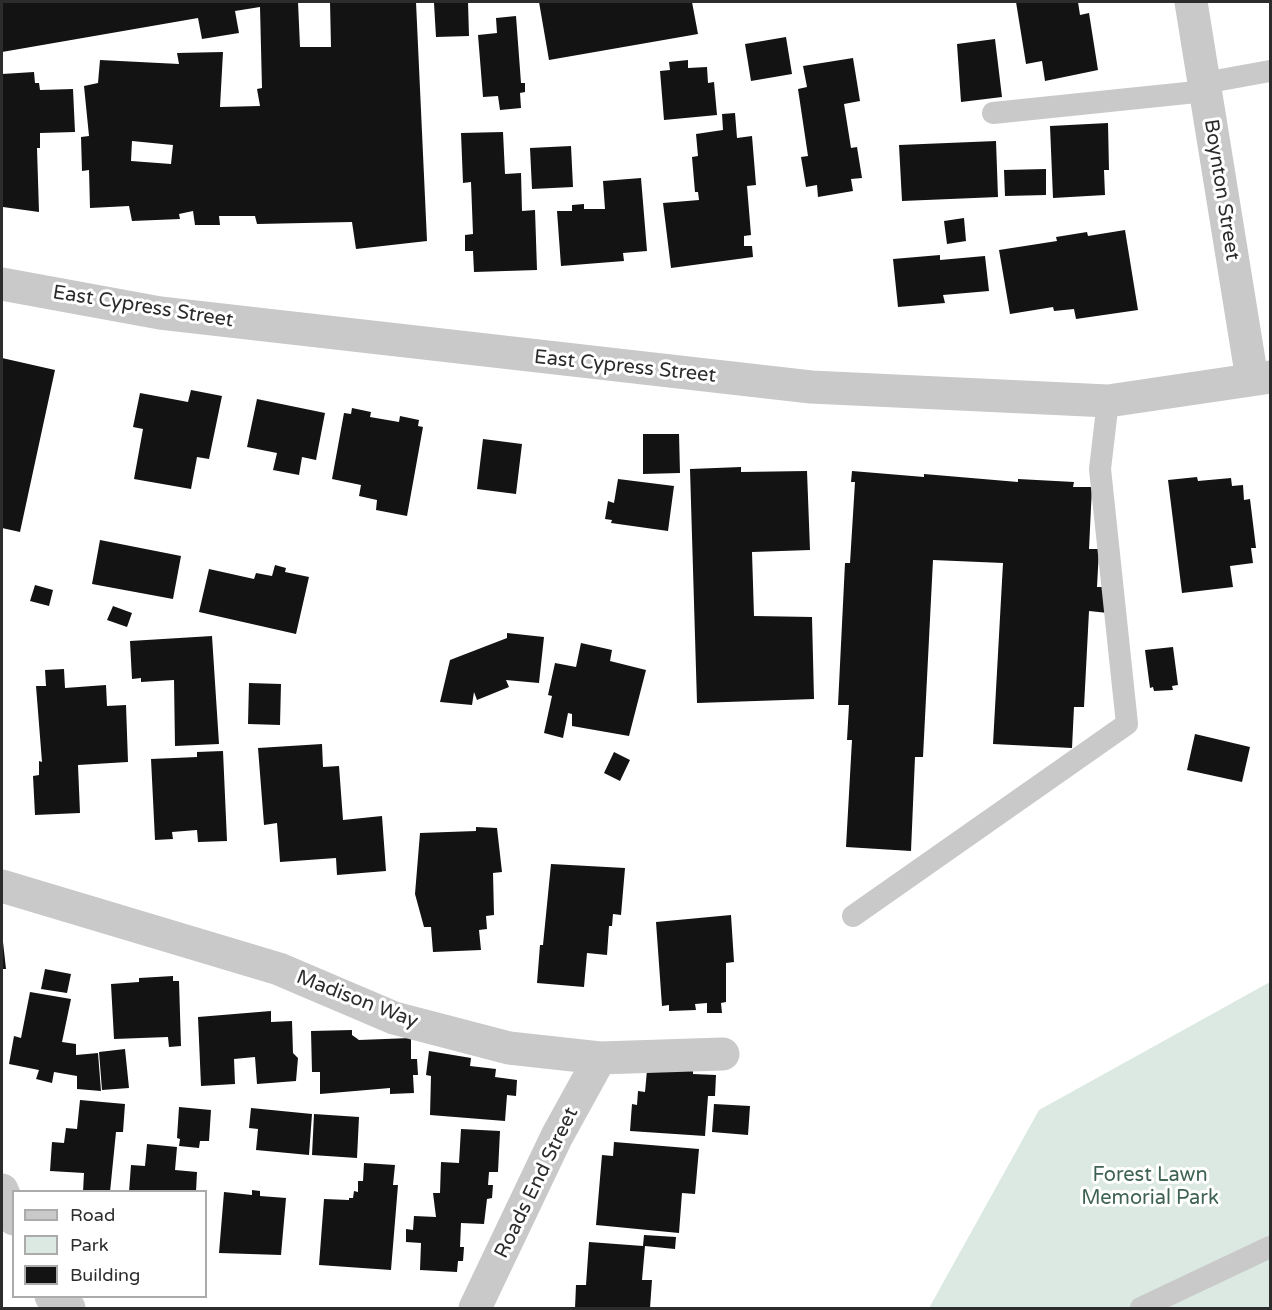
<!DOCTYPE html>
<html>
<head>
<meta charset="utf-8">
<style>
  body { margin:0 }
  #map { position:relative; width:1272px; height:1310px; overflow:hidden; background:#fff; font-family:"Varela Round",sans-serif }
  canvas { display:block }
  .frame { position:absolute; inset:0; border:3px solid #2c2c2c; pointer-events:none }
  .legend { position:absolute; left:12px; top:1190px; width:195px; height:108px; box-sizing:border-box; background:#fff; border:2px solid #ababab; margin:0; padding:8px 10px; list-style:none; font-size:18px; color:#2c2c2c }
  .legend li { display:flex; align-items:center; gap:12px; height:30px }
  .legend b { width:30px; border:2px solid #ababab }
</style>
</head>
<body>
<div id="map">
<canvas width="1272" height="1310"></canvas>
<div class="frame"></div>
<ul class="legend">
<li><b style="height:8px;background:#c9c9c9"></b>Road</li>
<li><b style="height:16px;background:#dbe9e2"></b>Park</li>
<li><b style="height:16px;background:#131313"></b>Building</li>
</ul>
</div>
<script>
const context = document.querySelector('canvas').getContext('2d');
context.lineJoin = 'round';
function fillPath(path, color) {
  context.fillStyle = color;
  context.fill(path, 'evenodd');
}
function toPath(rows) {
  const path = new Path2D();
  for (const r of rows) {
    path.moveTo(r[0], r[1]);
    for (let i = 2; i < r.length; i += 2) path.lineTo(r[i], r[i + 1]);
  }
  return path;
}
function trace(path, color, width, dash) {
  context.strokeStyle = color;
  context.lineWidth = width;
  context.lineCap = dash ? 'butt' : 'round';
  context.setLineDash(dash || []);
  context.stroke(path);
}
function label(font, color, halo, rows, align = 'center') {
  context.font = font + ' "Varela Round",sans-serif';
  context.lineWidth = 6;
  context.setLineDash([]);
  context.textBaseline = 'middle';
  context.strokeStyle = halo;
  context.fillStyle = color;
  for (const [text, x, y, turn = 0] of rows) {
    context.save();
    context.translate(x, y);
    context.rotate((+turn || 0) * Math.PI / 180);
    context.textAlign = isNaN(turn) ? turn : align;
    if (halo) context.strokeText(text, 0, 0);
    context.fillText(text, 0, 0);
    context.restore();
  }
}
fillPath(toPath([
  [1270,982,1270,1308,929,1308,1039,1110]
]), '#dbe9e2');
fillPath(toPath([
  [2,2,298,2,300,47,331,47,330,2,416,2,427,241,356,249,352,222,257,224,255,216,219,216,220,225,195,225,193,211,179,214,180,219,132,221,129,206,90,208,89,170,82,171,81,137,89,136,84,86,98,83,100,60,179,64,177,53,223,52,220,107,260,106,257,89,262,88,260,7,235,11,239,33,202,39,198,18,2,52],
  [132,141,173,145,171,164,131,161],
  [468,2,469,36,436,37,434,3],
  [539,2,692,2,698,34,549,60],
  [1016,2,1078,2,1080,15,1089,13,1098,70,1045,81,1042,61,1026,64],
  [516,16,521,83,525,83,525,92,520,93,521,108,500,110,498,96,483,97,478,35,497,33,496,18],
  [786,37,792,74,751,81,745,44],
  [995,39,1002,97,961,102,957,44],
  [853,58,860,101,844,104,851,148,857,147,862,178,851,179,853,191,818,197,817,185,806,187,801,157,808,156,798,89,807,87,803,66],
  [688,60,688,68,707,67,708,83,714,82,717,115,664,120,660,71,670,70,669,62],
  [34,72,35,83,39,83,40,90,73,89,75,132,40,133,40,148,37,148,39,212,3,207,2,172,2,74],
  [735,113,737,138,752,136,756,185,747,186,751,235,744,236,744,246,752,246,753,257,671,268,663,203,699,200,698,192,695,192,692,157,698,156,696,134,723,130,722,114],
  [1108,123,1109,170,1104,170,1105,195,1053,198,1050,126],
  [503,132,505,174,521,173,522,211,535,210,537,270,474,272,473,251,465,251,465,235,473,234,471,182,463,183,461,133],
  [996,141,998,197,902,201,899,145],
  [571,146,573,187,532,189,530,148],
  [1046,169,1046,195,1005,196,1004,170],
  [641,178,647,251,623,253,624,261,561,266,557,211,572,211,572,205,584,204,584,209,605,209,603,181],
  [964,218,966,241,947,244,944,221],
  [1125,230,1138,310,1076,319,1074,309,1054,311,1053,307,1010,314,999,250,1057,241,1056,237,1087,232,1088,236],
  [940,255,940,260,985,256,989,291,943,295,945,303,898,307,893,259],
  [2,358,55,370,20,532,2,528],
  [191,390,222,396,209,459,197,457,191,489,134,479,143,429,133,427,140,393,188,402],
  [257,399,325,413,316,460,302,457,299,475,273,470,277,453,247,447],
  [352,408,371,412,370,417,399,422,400,416,419,420,418,426,423,427,407,516,376,510,377,500,359,496,361,485,332,479,344,413,351,414],
  [643,434,679,434,680,473,643,474],
  [483,439,522,444,516,494,477,489],
  [741,467,741,472,807,471,810,550,752,552,754,616,812,617,814,699,697,703,690,469],
  [852,471,924,477,924,474,1018,482,1018,479,1074,482,1073,487,1092,487,1089,549,1099,549,1097,587,1110,587,1108,613,1089,611,1084,707,1074,707,1072,748,993,744,1003,563,933,560,923,757,915,757,911,851,846,847,852,740,847,740,849,705,838,705,845,563,850,563,855,482,851,482],
  [1197,477,1198,481,1231,478,1232,486,1243,485,1244,500,1250,499,1256,548,1251,548,1253,563,1230,566,1233,587,1182,593,1168,480],
  [618,479,674,486,668,531,611,523,612,520,605,519,608,501,614,503],
  [100,540,181,556,173,599,92,584],
  [275,565,286,568,285,572,309,577,296,634,199,612,209,569,254,579,256,573,272,576],
  [35,585,53,590,49,606,30,601],
  [113,606,132,613,127,627,107,620],
  [507,633,544,637,539,683,506,680,509,687,477,700,474,692,472,705,440,702,450,660,507,638],
  [212,636,219,744,175,746,174,680,141,682,141,678,132,679,130,641],
  [581,643,612,650,610,661,646,670,629,736,572,726,572,714,568,713,563,738,544,733,552,696,548,695,555,663,576,667],
  [1173,647,1178,685,1172,686,1173,690,1154,691,1153,687,1150,688,1145,650],
  [64,669,65,688,106,685,107,706,126,705,128,762,78,765,80,813,35,815,33,776,39,775,39,761,42,762,36,686,46,686,45,670],
  [249,683,281,684,280,725,248,724],
  [1195,734,1250,747,1242,782,1187,770],
  [322,744,323,767,339,766,343,820,382,816,386,871,337,875,336,858,280,862,277,823,264,825,258,748],
  [223,751,227,841,198,842,197,830,172,832,173,839,155,840,151,759,197,757,197,752],
  [614,752,630,760,620,781,604,773],
  [476,827,497,828,502,872,493,873,494,915,486,916,487,929,479,930,481,950,433,952,431,927,424,927,415,894,420,833,476,831],
  [551,864,625,868,621,915,613,914,612,926,609,926,607,955,587,953,584,987,537,983,540,945,543,945],
  [731,915,734,962,726,963,726,1002,721,1003,722,1013,707,1013,707,1003,695,1004,696,1010,669,1011,669,1005,662,1006,656,922],
  [2,933,6,969,2,969],
  [45,969,71,974,67,993,41,989],
  [173,976,173,981,179,981,181,1046,169,1047,168,1037,114,1039,111,984,139,982,139,978],
  [30,992,71,999,62,1042,76,1044,76,1055,98,1053,101,1091,77,1089,77,1076,54,1072,52,1083,36,1079,39,1070,9,1064,14,1036,21,1038],
  [271,1011,271,1022,292,1021,293,1053,298,1058,296,1081,257,1084,255,1057,234,1059,235,1084,201,1086,198,1017],
  [352,1030,352,1035,359,1040,411,1038,411,1059,417,1059,418,1075,413,1075,414,1093,390,1094,390,1088,320,1094,320,1072,312,1072,311,1031],
  [125,1049,129,1088,102,1090,99,1052],
  [429,1051,471,1058,470,1066,496,1069,495,1077,517,1080,516,1096,507,1095,505,1121,430,1115,431,1076,426,1075],
  [678,1067,693,1068,693,1074,716,1075,715,1096,708,1096,705,1136,630,1131,632,1104,637,1105,638,1091,645,1092,647,1070,677,1072],
  [80,1100,125,1104,123,1132,116,1132,110,1192,83,1192,84,1173,50,1171,52,1142,64,1143,66,1128,77,1129],
  [714,1104,750,1106,748,1135,712,1132],
  [179,1107,211,1110,209,1141,200,1141,199,1148,179,1146,180,1139,177,1138],
  [251,1108,312,1114,309,1155,256,1150,258,1129,249,1128],
  [314,1114,359,1117,357,1158,312,1155],
  [461,1129,500,1131,498,1172,489,1172,488,1185,493,1185,492,1198,487,1199,484,1224,461,1223,460,1247,464,1247,463,1261,458,1261,457,1272,420,1270,421,1243,406,1242,406,1229,413,1230,414,1216,436,1217,433,1193,440,1193,441,1162,459,1163],
  [614,1142,699,1149,695,1194,682,1193,679,1233,596,1225,602,1155,613,1156],
  [147,1144,177,1147,175,1170,197,1172,196,1192,129,1192,131,1165,145,1166],
  [364,1163,395,1165,393,1185,398,1185,391,1270,319,1265,324,1199,349,1200,349,1198,353,1198,354,1191,358,1192,358,1181,363,1181],
  [252,1190,260,1191,260,1196,286,1198,281,1255,219,1253,224,1192,252,1195],
  [644,1235,676,1237,675,1249,645,1246,642,1280,652,1280,650,1308,575,1308,576,1285,586,1285,589,1242,643,1246]
]), '#131313');
trace(toPath([
  [1204,83,1270,71],
  [993,113,1206,91],
  [853,916,1127,724,1100,469,1108,401],
  [1141,1308,1270,1247]
]), '#c9c9c9', 22);
trace(toPath([
  [1191,2,1252,379],
  [2,284,160,313,811,387,1108,401,1270,377],
  [2,886,279,969,394,1018,509,1048,600,1058,723,1054],
  [2,1190,14,1219],
  [51,1296,56,1305,69,1308],
  [475,1308,557,1136,600,1058]
]), '#c9c9c9', 33);
label('20px', '#2c2c2c', '#fff', [
  ["Boynton Street",1221,190,81],
  ["East Cypress Street",143,307,9],
  ["East Cypress Street",625,367,6],
  ["Madison Way",357,1000,21],
  ["Roads End Street",537,1183,-64]
]);
label('20px', '#3f6353', '#fff', [
  ["Forest Lawn",1150,1176],
  ["Memorial Park",1150,1199]
]);
</script>
</body>
</html>
